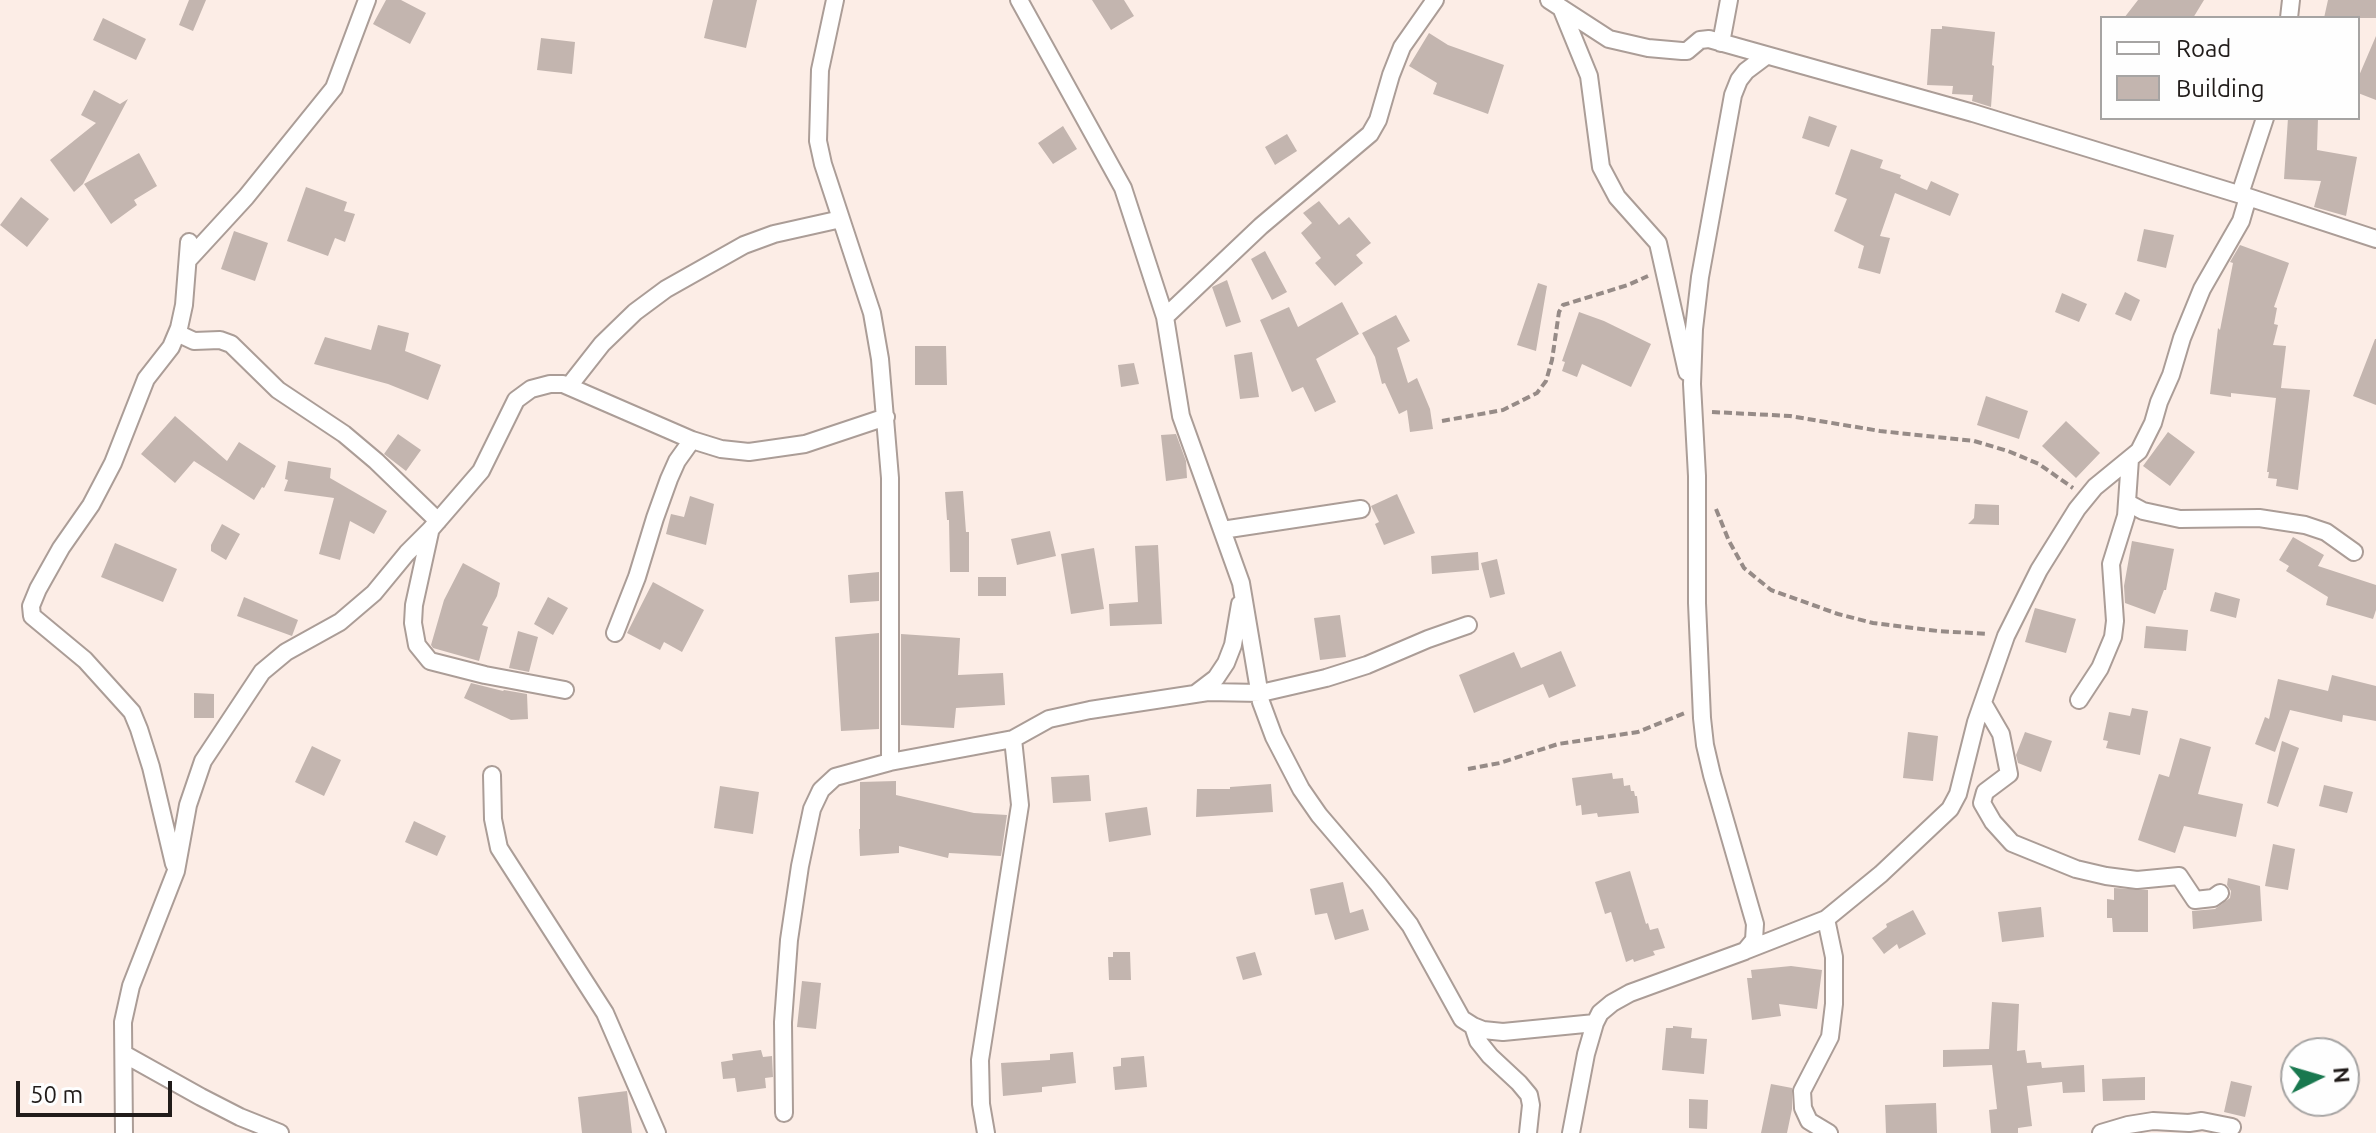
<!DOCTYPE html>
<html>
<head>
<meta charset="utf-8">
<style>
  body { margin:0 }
  #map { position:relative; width:2376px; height:1133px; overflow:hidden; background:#fcede6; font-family:Ubuntu,sans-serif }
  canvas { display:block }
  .legend { position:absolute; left:2100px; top:16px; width:260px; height:104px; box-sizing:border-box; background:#fefefe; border:2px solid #a6a4a3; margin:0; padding:10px 14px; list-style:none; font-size:24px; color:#211c1a }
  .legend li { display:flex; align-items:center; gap:16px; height:40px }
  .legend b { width:40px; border:2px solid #a6a4a3 }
  .north { position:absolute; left:2280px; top:1037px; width:80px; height:80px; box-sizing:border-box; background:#fefefe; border:2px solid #a6a4a3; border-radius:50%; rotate:85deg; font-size:22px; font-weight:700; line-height:32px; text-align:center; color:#211c1a }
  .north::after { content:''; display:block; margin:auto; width:28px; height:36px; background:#19784f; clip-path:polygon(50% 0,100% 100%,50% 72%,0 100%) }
  .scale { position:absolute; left:16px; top:1081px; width:156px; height:36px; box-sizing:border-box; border:4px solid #211c1a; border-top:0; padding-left:10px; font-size:24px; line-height:28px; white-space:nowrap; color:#211c1a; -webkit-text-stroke:6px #fefefe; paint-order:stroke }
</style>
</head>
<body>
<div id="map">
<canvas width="2376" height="1133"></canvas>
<ul class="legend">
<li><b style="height:10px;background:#fff"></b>Road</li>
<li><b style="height:22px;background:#c3b5af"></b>Building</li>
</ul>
<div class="north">N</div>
<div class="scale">50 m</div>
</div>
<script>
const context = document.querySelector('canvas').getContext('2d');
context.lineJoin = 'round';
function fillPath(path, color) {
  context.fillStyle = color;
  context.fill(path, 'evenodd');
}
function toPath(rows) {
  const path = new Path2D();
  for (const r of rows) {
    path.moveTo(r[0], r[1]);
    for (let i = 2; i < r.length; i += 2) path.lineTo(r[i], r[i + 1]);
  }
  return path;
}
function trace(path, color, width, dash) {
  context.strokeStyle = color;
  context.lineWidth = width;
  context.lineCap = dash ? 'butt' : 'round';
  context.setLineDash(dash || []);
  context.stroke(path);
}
fillPath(toPath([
  [189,0,206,0,193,31,179,25],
  [386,0,401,0,426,13,410,44,373,24],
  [713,0,757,0,746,48,704,38],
  [1092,0,1124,0,1134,16,1111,30],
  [2138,0,2204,0,2193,18,2124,18],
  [2328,0,2376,0,2376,18,2324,18],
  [103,18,146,39,136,60,93,40],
  [1942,26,1995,32,1992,65,1994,66,1991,107,1972,101,1973,95,1952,94,1953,86,1927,85,1931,29,1942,29],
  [1429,33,1448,45,1504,65,1488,114,1433,94,1437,83,1409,66],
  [2376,36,2376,100,2358,93,2358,78],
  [541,38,575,42,572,74,537,70],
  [94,90,120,104,128,99,83,184,74,192,50,160,96,123,81,115],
  [1809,116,1837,126,1829,147,1802,138],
  [2288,118,2318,118,2317,150,2357,157,2346,216,2314,207,2321,181,2284,179],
  [1063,126,1077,149,1053,164,1038,143],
  [1287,134,1297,151,1275,165,1265,147],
  [1851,149,1883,160,1880,168,1901,175,1900,178,1927,190,1931,181,1959,194,1950,216,1895,193,1880,236,1890,238,1880,274,1858,268,1864,246,1834,231,1847,199,1835,194],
  [139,153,157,186,134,200,137,205,111,224,84,184],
  [306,187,347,202,344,211,355,214,345,242,335,238,328,256,287,241],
  [21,197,49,219,27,247,0,225],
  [1319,201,1339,225,1349,217,1371,243,1356,255,1363,263,1335,286,1315,263,1321,258,1301,233,1312,223,1303,213],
  [2144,229,2174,235,2166,268,2137,261],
  [234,231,268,243,255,281,221,269],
  [2240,245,2289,263,2274,307,2277,308,2274,324,2278,325,2273,345,2286,346,2281,388,2310,390,2298,490,2276,486,2277,479,2268,478,2269,472,2267,472,2276,398,2231,393,2231,397,2210,394,2218,328,2220,330,2233,263,2230,262],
  [1265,251,1287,292,1272,300,1251,259],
  [1227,280,1241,322,1226,327,1212,287],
  [1538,283,1547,286,1536,351,1517,345],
  [2125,292,2140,300,2131,321,2115,314],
  [2062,293,2087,304,2079,322,2055,312],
  [1342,302,1359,334,1316,359,1336,402,1315,412,1303,387,1292,392,1260,320,1289,307,1298,327],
  [1579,312,1604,321,1651,344,1631,387,1582,364,1577,377,1562,371,1565,362,1562,361],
  [1396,315,1410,341,1397,348,1408,383,1417,378,1430,409,1433,429,1410,432,1407,410,1399,414,1385,383,1382,384,1375,357,1362,333],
  [378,325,409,333,405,351,441,365,428,400,388,384,314,364,325,337,371,350],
  [2375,339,2376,339,2376,405,2353,396],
  [915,346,946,346,947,385,915,385],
  [1252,352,1259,397,1240,399,1234,355],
  [1134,363,1139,384,1121,387,1118,365],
  [1986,396,2028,411,2019,439,1977,425],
  [175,416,227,461,239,442,276,466,264,488,262,487,254,500,194,461,175,483,141,454],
  [2066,421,2100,453,2076,478,2042,446],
  [2168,432,2195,452,2170,486,2143,466],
  [398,434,421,450,406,471,384,454],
  [1176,434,1186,461,1187,478,1166,481,1161,435],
  [288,461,331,468,330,478,387,511,374,534,350,521,340,560,319,554,334,498,284,491,288,480,285,479],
  [963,491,966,532,969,532,969,572,950,572,949,520,947,520,945,492],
  [1397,494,1415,533,1384,545,1375,524,1379,522,1371,506],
  [690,496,714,504,706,545,666,534,671,514,684,517],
  [1975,504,1999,505,1999,525,1968,524,1974,518],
  [222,524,240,534,226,560,211,551,211,545],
  [1050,531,1056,556,1017,565,1011,539],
  [2293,537,2324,555,2318,566,2376,585,2376,610,2373,619,2326,605,2328,597,2286,571,2289,566,2279,560],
  [2132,541,2174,549,2166,590,2164,590,2155,614,2125,603,2124,586],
  [115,543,177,569,163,602,101,577],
  [1158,545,1162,624,1110,626,1109,604,1138,602,1135,546],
  [1094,548,1104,609,1071,614,1061,554],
  [1478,552,1479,570,1432,574,1431,556],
  [1497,559,1505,594,1490,598,1481,563],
  [463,563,500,583,497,596,482,625,488,627,479,661,433,648,431,645,444,600],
  [879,572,879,601,850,603,848,575],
  [978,577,1006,577,1006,596,978,596],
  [653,582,704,610,682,652,664,642,660,650,627,633],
  [2215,592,2240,599,2236,618,2210,611],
  [244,597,298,620,292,636,237,616],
  [548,597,568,608,553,635,534,624],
  [2035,608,2076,619,2066,653,2025,642],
  [1340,615,1346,657,1320,660,1314,618],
  [2146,626,2188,630,2186,651,2144,648],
  [518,631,538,637,529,672,509,668],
  [879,633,879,729,841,731,835,637],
  [901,634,960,638,958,675,1003,673,1005,705,956,708,954,728,901,725],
  [1561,651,1576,686,1549,698,1543,684,1474,713,1459,675,1514,652,1521,668],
  [2332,675,2376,686,2376,721,2343,715,2342,722,2290,710,2275,752,2255,744,2265,717,2269,719,2278,679,2328,691],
  [471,683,503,691,504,690,527,694,528,719,511,720,464,698],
  [194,693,214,694,214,718,194,718],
  [2132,708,2148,711,2140,755,2106,748,2108,741,2103,740,2109,712,2130,716],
  [1908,732,1938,736,1933,781,1903,778],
  [2025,732,2052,741,2041,772,2018,763,2016,755],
  [2180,738,2211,747,2198,794,2243,804,2236,837,2184,826,2175,853,2138,840,2159,774,2169,777],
  [2282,741,2299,748,2278,807,2267,803],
  [312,746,341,760,324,796,295,782],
  [1612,773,1613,779,1623,778,1624,786,1630,785,1631,791,1634,791,1635,796,1637,796,1639,813,1598,817,1597,813,1582,815,1581,805,1576,806,1572,778],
  [1089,775,1091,801,1053,803,1051,777],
  [896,781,896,795,974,813,1007,815,1001,856,949,853,948,858,899,846,899,853,860,856,859,829,860,829,860,782],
  [1271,784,1273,812,1196,817,1197,789,1230,789,1230,787],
  [2324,785,2353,792,2347,813,2319,806],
  [720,786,759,792,753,834,714,828],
  [1147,807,1151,835,1109,842,1105,813],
  [414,821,446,836,437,856,405,842],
  [2273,844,2295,849,2288,890,2265,886],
  [1630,871,1646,924,1648,923,1650,930,1658,928,1665,948,1653,951,1655,955,1634,962,1633,959,1626,962,1611,912,1605,914,1595,882],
  [2228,878,2260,886,2262,921,2193,929,2192,911,2215,909,2230,898,2231,891,2227,885],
  [1343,882,1350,913,1363,909,1369,930,1335,940,1327,913,1315,915,1310,889],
  [2114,888,2148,890,2148,932,2113,932,2112,918,2107,918,2107,899,2114,900],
  [2041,907,2044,937,2002,942,1998,912],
  [1913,910,1926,934,1899,949,1897,944,1884,954,1872,938,1887,927,1886,924],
  [1113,952,1130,952,1131,980,1109,980,1108,957,1113,957],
  [1255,952,1262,975,1243,980,1236,957],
  [1791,966,1822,970,1817,1009,1779,1004,1781,1016,1752,1020,1747,978,1752,978,1751,970],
  [802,981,821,983,816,1029,797,1027],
  [1992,1002,2019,1004,2017,1051,2025,1050,2027,1063,2041,1062,2042,1068,2084,1065,2085,1092,2063,1093,2062,1082,2027,1086,2032,1126,2018,1128,2018,1133,1991,1133,1989,1110,1997,1109,1992,1065,1943,1067,1943,1050,1989,1049],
  [1673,1026,1692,1028,1691,1038,1707,1039,1704,1074,1662,1070,1666,1028,1673,1028],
  [761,1050,763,1057,772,1056,773,1077,765,1078,766,1088,737,1092,735,1078,723,1079,721,1062,733,1060,732,1054],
  [1073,1052,1076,1083,1042,1087,1042,1092,1003,1096,1001,1063,1050,1060,1050,1054],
  [1144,1056,1147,1087,1115,1090,1113,1067,1121,1066,1121,1058],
  [2145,1077,2145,1100,2103,1101,2102,1079],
  [2231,1081,2252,1086,2245,1117,2224,1112],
  [1771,1084,1792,1088,1792,1109,1787,1133,1761,1133],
  [627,1091,632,1133,582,1133,578,1097],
  [1689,1099,1708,1100,1707,1129,1689,1128],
  [1936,1103,1937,1133,1886,1133,1885,1105]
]), '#c3b5af');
const street = toPath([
  [835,0,820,70,818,141,823,164,872,313,880,359,890,478,890,762],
  [1019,0,1123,188,1165,317,1181,416,1241,583,1261,702,1274,737,1301,789,1319,815,1378,884,1410,925,1462,1019,1473,1026,1483,1030,1503,1032,1595,1023],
  [1549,0,1609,39,1648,48,1682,51,1687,51,1700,40,1709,39,1973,113,2248,197,2376,239],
  [1562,10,1589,76,1601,167,1617,197,1658,243,1687,372],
  [2289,18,2291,0],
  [1721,43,1729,0],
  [2240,194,2265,118],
  [189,259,246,197,334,88,367,0],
  [1165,317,1261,226,1370,134,1378,120,1391,75,1402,47,1435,0],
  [177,333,194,341,220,340,231,344,278,390,344,434,376,461,438,521],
  [569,386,602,344,635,312,666,289,744,245,774,234,841,219],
  [2128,503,2143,511,2180,519,2259,518,2305,525,2326,532,2354,552],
  [1222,530,1361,509],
  [430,532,414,605,413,623,417,645,430,661,485,675,565,690],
  [615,633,637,577,655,518,669,479,677,461,692,440],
  [1195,694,1216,678,1226,663,1233,645,1240,604],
  [2079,700,2100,668,2113,637,2115,621,2111,564,2126,516,2130,459],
  [1983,703,2001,734,2009,774,1985,792,1982,803,1993,822,2012,843,2076,869,2106,876,2137,880,2179,876,2195,900,2213,898,2220,893],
  [492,775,493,819,499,848,605,1013,657,1133],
  [174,864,151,767,139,729,132,712,85,660,32,616,31,606,38,589,61,548,91,505,113,463,146,379,171,347,179,328,184,305,189,242],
  [1826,919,1834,957,1834,1004,1830,1037,1802,1091,1803,1108,1809,1121,1829,1133],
  [1747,950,1826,919,1881,874,1950,809,1958,794,1976,722,2006,636,2039,570,2077,509,2095,487,2139,451,2153,423,2159,402,2171,375,2182,338,2202,289,2241,221,2248,197],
  [1473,1026,1478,1041,1490,1056,1519,1083,1529,1095,1531,1105,1528,1133],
  [124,1054,201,1097,240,1117,280,1133],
  [784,1113,783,1022,789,940,800,866,812,809,821,790,835,777,890,762,1013,739,1049,719,1090,710,1208,692,1261,693,1326,678,1367,665,1428,639,1468,625],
  [124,1133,123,1022,131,986,176,871,188,805,203,761,262,672,286,652,340,622,374,593,407,553,430,530,481,471,516,400,531,389,550,384,563,384,692,440,721,449,749,452,805,444,886,417],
  [986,1133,981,1104,980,1060,1020,805,1013,739],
  [1571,1133,1586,1054,1595,1023,1600,1013,1612,1003,1630,993,1745,951,1754,940,1755,924,1712,775,1705,745,1702,718,1697,603,1697,476,1692,384,1694,329,1700,277,1733,95,1739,80,1746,71,1766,56],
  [2101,1133,2128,1125,2153,1121,2189,1123,2202,1121,2232,1127]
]);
trace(street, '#ab9d97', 20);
trace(toPath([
  [1712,412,1790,416,1880,431,1974,441,2008,451,2039,464,2073,488],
  [1442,421,1503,410,1537,393,1546,381,1552,360,1559,312,1563,305,1628,285,1648,276],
  [1716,509,1729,541,1744,568,1771,590,1838,614,1873,623,1938,631,1988,634],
  [1468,769,1500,763,1558,744,1638,732,1685,713]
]), '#968b87', 4, [8, 4]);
trace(street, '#fff', 16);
</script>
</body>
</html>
